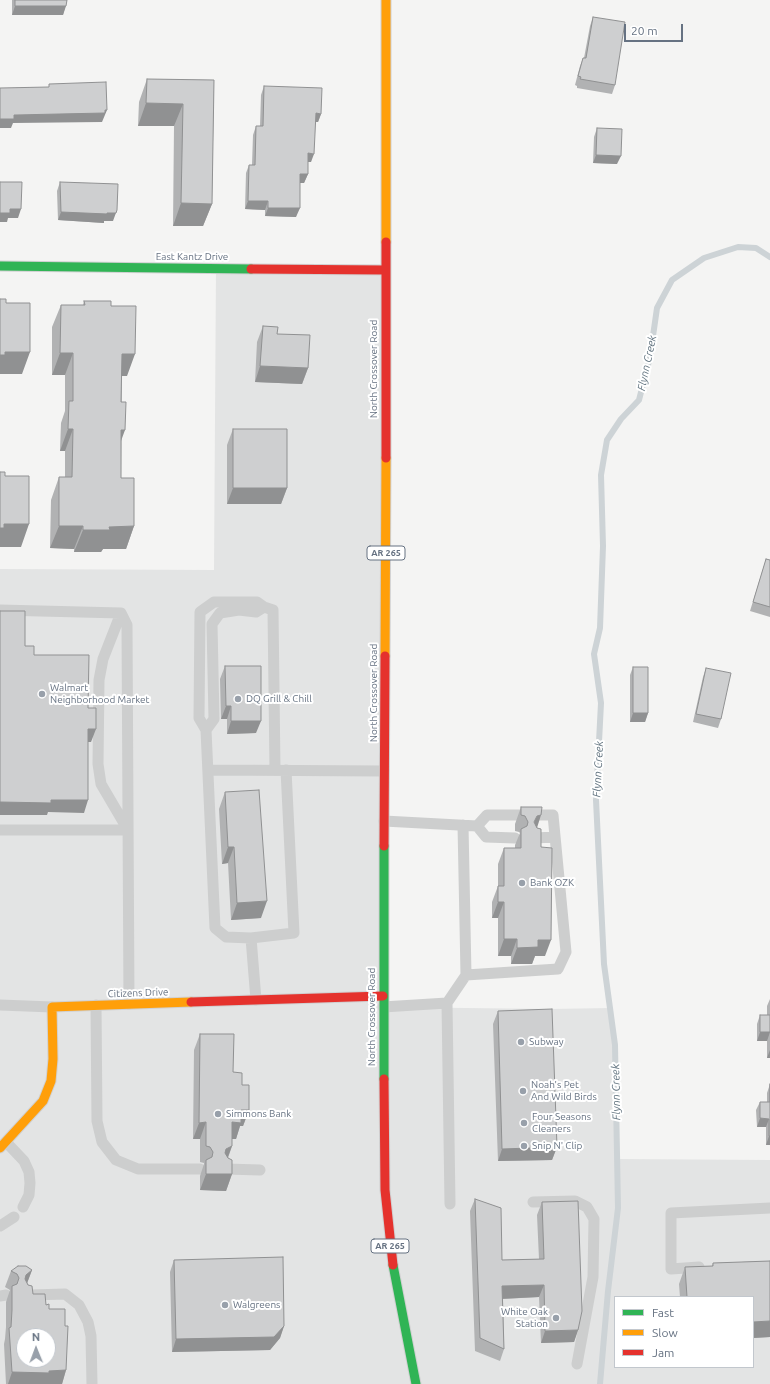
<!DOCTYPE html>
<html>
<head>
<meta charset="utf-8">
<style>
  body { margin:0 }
  #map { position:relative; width:770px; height:1384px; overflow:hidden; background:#f4f4f3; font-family:Ubuntu,sans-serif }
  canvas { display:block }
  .legend { position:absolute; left:614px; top:1296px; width:140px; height:72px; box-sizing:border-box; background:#fff; border:1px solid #c2c7cd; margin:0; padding:5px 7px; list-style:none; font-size:12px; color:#667282 }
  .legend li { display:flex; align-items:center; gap:8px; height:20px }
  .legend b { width:20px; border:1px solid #c2c7cd }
  .north { position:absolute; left:16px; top:1328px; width:40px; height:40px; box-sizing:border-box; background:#fff; border:1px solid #c2c7cd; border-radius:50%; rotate:359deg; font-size:11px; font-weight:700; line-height:16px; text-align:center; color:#667282 }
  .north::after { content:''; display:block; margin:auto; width:14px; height:18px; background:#98a0aa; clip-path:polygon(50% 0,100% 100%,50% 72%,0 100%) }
  .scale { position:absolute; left:624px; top:24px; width:59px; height:18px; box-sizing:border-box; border:2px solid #667282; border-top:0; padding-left:5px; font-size:12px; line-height:14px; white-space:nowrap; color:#667282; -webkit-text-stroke:3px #fff; paint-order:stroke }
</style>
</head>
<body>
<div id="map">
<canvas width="770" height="1384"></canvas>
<ul class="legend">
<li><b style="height:5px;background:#30b455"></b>Fast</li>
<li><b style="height:5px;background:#ff9f0a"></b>Slow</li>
<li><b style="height:5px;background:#e5322d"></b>Jam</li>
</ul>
<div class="north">N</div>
<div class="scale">20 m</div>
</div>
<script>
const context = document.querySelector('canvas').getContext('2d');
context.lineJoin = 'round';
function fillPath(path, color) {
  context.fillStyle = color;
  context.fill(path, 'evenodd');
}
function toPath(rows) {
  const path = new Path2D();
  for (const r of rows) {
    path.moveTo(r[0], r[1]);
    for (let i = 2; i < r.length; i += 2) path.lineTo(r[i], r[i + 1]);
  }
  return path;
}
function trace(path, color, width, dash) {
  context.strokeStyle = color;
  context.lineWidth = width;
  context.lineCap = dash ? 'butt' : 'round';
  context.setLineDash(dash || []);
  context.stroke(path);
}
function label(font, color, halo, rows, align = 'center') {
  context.font = font + ' Ubuntu,sans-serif';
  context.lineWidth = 4;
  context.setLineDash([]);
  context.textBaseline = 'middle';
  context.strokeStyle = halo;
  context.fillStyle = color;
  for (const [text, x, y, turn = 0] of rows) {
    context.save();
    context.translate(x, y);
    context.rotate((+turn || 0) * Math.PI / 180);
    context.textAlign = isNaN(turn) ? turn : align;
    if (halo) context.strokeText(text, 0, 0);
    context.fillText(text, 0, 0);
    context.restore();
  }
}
fillPath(toPath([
  [216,268,385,270,383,1007,549,1009,611,1008,615,1045,617,1159,770,1160,770,1384,0,1384,0,569,214,570],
  [615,1297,753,1297,753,1367,615,1367],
  [24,1336,48,1336,48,1360,24,1360]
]), '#e3e4e4');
trace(toPath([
  [600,1384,608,1291,618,1208,615,1045,604,964,596,800,601,703,594,654,600,628,603,546,601,475,607,440,621,419,639,400,650,357,657,308,672,280,704,258,738,247,756,248,770,257]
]), '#cdd3d6', 6);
const fast = toPath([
  [0,266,251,269],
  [384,1079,384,846],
  [393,1265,416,1384]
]);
const slow = toPath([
  [386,0,386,242],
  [385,656,386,458],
  [0,1148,43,1101,51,1081,53,1059,52,1007,191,1002]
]);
const jam = toPath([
  [386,242,386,458],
  [251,269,385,270],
  [384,846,385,656],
  [191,1002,383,996],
  [384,1079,385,1190,393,1265]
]);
trace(fast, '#d0d0d1', 11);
trace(slow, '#d0d0d1', 11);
trace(jam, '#d0d0d1', 11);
trace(toPath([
  [0,610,121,613,127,625,129,1004],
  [206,730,214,719,212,624,220,613,239,610,256,612,264,607],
  [208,770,384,771],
  [275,770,273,610,264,607,257,602,214,602,200,612,199,718,206,730,215,928,226,937,251,938,294,933,286,770],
  [384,821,477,826,486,837,515,838],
  [463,825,466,975],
  [0,830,128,830,101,784,98,764,99,680,103,659,121,613],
  [535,838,555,837],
  [251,938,256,1000],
  [447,1003,466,975,558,969,566,952,553,815,487,815,477,826],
  [0,1005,52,1007],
  [96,1005,97,1121,102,1142,116,1160,138,1169,200,1169],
  [383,1007,447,1003,450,1204],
  [6,1142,24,1161,29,1172,30,1183,29,1195,23,1207],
  [226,1169,260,1170],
  [533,1202,575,1201,587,1207,594,1219,593,1277,577,1364],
  [0,1226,14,1217],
  [699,1267,671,1269,671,1213,770,1208],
  [31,1295,65,1294,79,1305,88,1322,91,1336,92,1384],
  [0,1296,6,1295]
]), '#cdcece', 11);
trace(fast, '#30b455', 9);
trace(slow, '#ff9f0a', 9);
trace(jam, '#e5322d', 9);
fillPath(toPath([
  [12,0,67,0,63,15,12,15],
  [593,17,615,85,612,94,577,88,577,86,575,85,580,66,583,58,584,58,590,26],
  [147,79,214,80,212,204,203,226,173,226,174,126,138,126,139,102],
  [264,86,321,114,318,122,315,122,311,162,308,162,308,174,304,183,300,183,296,217,265,216,265,210,245,209,246,173,249,165,252,165,253,135,256,126,260,126,261,95],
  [597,128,617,164,593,163,594,137],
  [60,182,113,221,104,221,104,223,58,220,57,191],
  [84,301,111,306,127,376,122,376,121,478,134,526,126,549,103,549,101,552,74,552,74,549,50,548,51,500,59,477,65,477,65,451,60,451,61,423,65,411,65,375,52,375,52,327,61,305,83,305],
  [263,326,277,334,308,368,302,384,255,382,257,342],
  [233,429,287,488,281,504,227,504,227,445],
  [766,559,770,560,770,617,750,611],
  [225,666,256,733,227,734,227,719,221,719,220,679],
  [633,667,648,713,645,722,630,722,630,675],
  [706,668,721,719,718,728,693,722,703,677],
  [225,792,261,918,231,920,228,863,222,864,219,809],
  [521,807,537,827,541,847,545,956,535,956,532,964,511,964,511,956,498,956,498,918,492,918,492,902,498,886,498,864,504,848,515,848,515,845,520,833,519,832,515,831,515,824],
  [770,999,770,1058,767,1058,767,1041,757,1041,757,1024,760,1015,767,1015,767,1006],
  [498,1011,557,1147,552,1160,498,1161,493,1024],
  [200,1034,233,1072,242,1085,249,1110,243,1126,240,1126,236,1139,232,1139,232,1146,228,1158,232,1174,226,1191,200,1190,200,1176,204,1164,204,1163,200,1162,200,1139,193,1139,194,1050],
  [770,1084,770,1145,766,1145,766,1127,757,1127,756,1110,760,1102,767,1102,767,1093],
  [475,1199,502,1260,539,1259,537,1215,542,1202,578,1330,574,1342,541,1343,539,1297,503,1299,504,1349,500,1361,475,1351,470,1211],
  [174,1260,284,1326,280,1338,270,1350,172,1352,170,1272],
  [770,1261,770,1337,753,1338,753,1297,680,1297,679,1284,685,1267,712,1266,713,1263],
  [32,1270,27,1283,33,1294,46,1305,49,1309,66,1370,62,1384,6,1384,4,1344,5,1339,6,1327,6,1302,10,1290,5,1287,11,1271]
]), '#b1b2b3');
fillPath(toPath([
  [15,6,66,6,63,15,12,15],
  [146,103,183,104,174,126,138,126],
  [107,110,102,122,13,123,11,128,0,128,0,119,14,115],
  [316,113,321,114,318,122,312,122],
  [308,153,314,154,311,162,305,162],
  [596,155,621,156,617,164,593,163],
  [300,174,308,174,304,183,297,183],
  [248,201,268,201,265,210,245,209],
  [181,203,212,204,203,226,173,226],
  [268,208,300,208,296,217,265,216],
  [10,209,21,209,18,218,8,218,7,222,0,222,0,213],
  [117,210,113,221,104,221,104,223,58,220,61,212,107,213],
  [5,352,30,352,22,374,0,374,0,355],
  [60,353,73,353,65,375,52,375],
  [122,354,135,354,127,376,114,376],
  [260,366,308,368,302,384,255,382],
  [68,429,73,429,65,451,60,451],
  [121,430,125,430,117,452],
  [233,488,287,488,281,504,227,504],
  [4,524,29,524,21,547,0,547,0,528],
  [59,526,83,526,74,549,50,548],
  [134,526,126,549,103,549,101,552,74,552,83,530,109,527],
  [226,706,231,706,227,719,221,719],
  [633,713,648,713,645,722,630,722],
  [231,721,261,721,256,733,227,734],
  [88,729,96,729,91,742,84,742],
  [51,800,88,800,84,813,48,812,47,815,0,815,0,802],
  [541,815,536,831,534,822,537,816],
  [228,847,234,847,228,863,222,864],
  [267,901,261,918,231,920,237,903],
  [498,902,504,902,498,918,492,918],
  [504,939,517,939,511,956,498,956],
  [538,940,551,940,545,956,535,956,532,964,511,964,517,948],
  [760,1032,770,1032,767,1041,757,1041],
  [770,1050,770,1058,767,1058],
  [241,1110,249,1110,243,1126,240,1126,236,1139,226,1139,232,1122],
  [760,1118,769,1119,766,1127,757,1127],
  [206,1122,200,1139,193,1139,199,1123],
  [769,1136,770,1136,770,1145,766,1145],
  [232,1146,226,1162,220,1165,226,1149],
  [557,1147,552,1160,498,1161,502,1149],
  [206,1174,232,1174,226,1191,200,1190],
  [32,1270,26,1286,20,1291,26,1275],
  [544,1285,539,1297,498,1299,502,1286],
  [770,1321,770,1337,753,1338,753,1322],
  [284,1326,280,1338,270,1350,172,1352,176,1339],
  [578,1330,574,1342,541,1343,545,1331],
  [66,1370,62,1384,8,1384,12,1372]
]), '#909192');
const building = toPath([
  [15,0,67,0,66,6,15,6,15,0],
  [593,17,625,22,615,85,580,79,581,77,578,76,583,58,586,58,593,17],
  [147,79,214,80,212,204,181,203,183,104,146,103,147,79],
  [106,82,107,110,105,110,105,113,14,115,14,119,0,119,0,88,49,87,49,84,106,82],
  [264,86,322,88,321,114,316,113,314,154,308,153,308,174,300,174,300,208,268,208,268,201,248,201,249,165,255,165,256,126,263,126,264,86],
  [597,128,622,129,621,156,596,155,597,128],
  [0,182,22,182,21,209,10,209,10,213,0,213,0,182],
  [60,182,118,184,117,210,116,213,107,213,107,214,61,212,60,182],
  [0,299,6,299,6,303,30,303,30,352,5,352,5,355,0,355,0,299],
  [84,301,111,301,111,306,136,306,135,354,122,354,121,402,126,402,125,430,121,430,121,478,134,478,134,526,109,527,110,530,83,530,83,526,59,526,59,477,72,477,73,429,68,429,69,401,73,401,73,353,60,353,61,305,85,305,84,301],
  [263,326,278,327,277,334,310,335,308,368,260,366,263,326],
  [233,429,287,429,287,488,233,488,233,429],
  [0,472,5,472,5,476,29,476,29,524,4,524,4,528,0,528,0,472],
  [766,559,770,560,770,607,753,602,766,559],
  [0,611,25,611,25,646,34,646,34,655,89,655,88,708,96,708,96,729,88,729,88,800,51,800,51,803,0,802,0,611],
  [225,666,261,666,261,721,231,721,231,706,226,706,225,666],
  [633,667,648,667,648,713,633,713,633,667],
  [706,668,731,673,721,719,696,714,706,668],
  [259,790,267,901,237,903,234,847,228,847,225,792,259,790],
  [521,807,542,807,541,815,537,816,534,822,537,828,541,829,541,847,552,848,551,940,538,940,538,947,517,948,517,939,504,939,504,902,498,902,498,886,504,886,504,848,521,848,521,829,527,826,528,822,525,816,521,815,521,807],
  [552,1009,557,1147,502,1149,498,1011,552,1009],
  [760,1015,770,1015,770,1032,760,1032,760,1015],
  [200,1034,234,1034,233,1072,242,1073,242,1085,249,1085,249,1110,241,1110,241,1123,232,1122,232,1146,226,1149,225,1153,228,1158,232,1160,232,1174,206,1174,206,1160,212,1157,213,1152,210,1147,206,1146,206,1122,199,1123,200,1034],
  [770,1084,770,1136,769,1136,769,1119,760,1118,760,1102,770,1102,770,1084],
  [475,1199,501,1208,502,1260,544,1259,542,1202,578,1201,582,1311,578,1330,545,1331,544,1285,502,1286,504,1349,480,1338,475,1199],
  [283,1257,284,1326,274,1337,176,1339,174,1260,283,1257],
  [770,1261,770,1321,753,1322,753,1297,687,1297,685,1267,713,1266,713,1263,770,1261],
  [18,1266,26,1266,32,1270,26,1275,25,1279,28,1285,32,1286,33,1294,45,1294,46,1305,49,1304,49,1309,65,1309,65,1326,68,1326,66,1370,49,1371,49,1373,12,1372,9,1328,11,1327,12,1310,12,1286,17,1284,19,1278,17,1274,11,1271,18,1266],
  [24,1336,48,1336,48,1360,24,1360,24,1336]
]);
fillPath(building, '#cecfd0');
trace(building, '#909192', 1);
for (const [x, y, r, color] of [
  [42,694,4,"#98a0aa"],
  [238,699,4,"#98a0aa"],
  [522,883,4,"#98a0aa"],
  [521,1042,4,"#98a0aa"],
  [523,1091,4,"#98a0aa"],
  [218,1114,4,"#98a0aa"],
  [524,1123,4,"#98a0aa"],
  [524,1146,4,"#98a0aa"],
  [225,1305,4,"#98a0aa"],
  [556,1318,4,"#98a0aa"]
]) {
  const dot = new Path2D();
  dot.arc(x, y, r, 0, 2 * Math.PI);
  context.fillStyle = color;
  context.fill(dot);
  trace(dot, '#fff', 1.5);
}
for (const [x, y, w] of [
  [386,553,38],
  [390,1246,38]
]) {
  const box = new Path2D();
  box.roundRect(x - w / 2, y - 7, w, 14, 3);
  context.fillStyle = '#fff';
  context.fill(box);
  trace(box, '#667282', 1);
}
label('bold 9px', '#667282', null, [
  ["AR 265",386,553],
  ["AR 265",390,1246]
]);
label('10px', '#667282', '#fff', [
  ["East Kantz Drive",192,257],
  ["North Crossover Road",374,369,-90],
  ["North Crossover Road",374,693,-90],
  ["Citizens Drive",138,993,-2],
  ["North Crossover Road",372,1017,-90]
]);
label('10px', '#667282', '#fff', [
  ["Walmart",50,688],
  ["Neighborhood Market",50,700],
  ["DQ Grill & Chill",246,699],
  ["Bank OZK",530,883],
  ["Subway",529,1042],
  ["Noah's Pet",531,1085],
  ["And Wild Birds",531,1097],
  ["Simmons Bank",226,1114],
  ["Four Seasons",532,1117],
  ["Cleaners",532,1129],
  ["Snip N' Clip",532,1146],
  ["Walgreens",233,1305],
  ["White Oak",548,1312,"right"],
  ["Station",548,1324,"right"]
], 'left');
label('italic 11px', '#61737f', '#fff', [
  ["Flynn Creek",647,363,-78],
  ["Flynn Creek",598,769,-87],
  ["Flynn Creek",616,1092,-91]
]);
</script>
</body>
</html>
